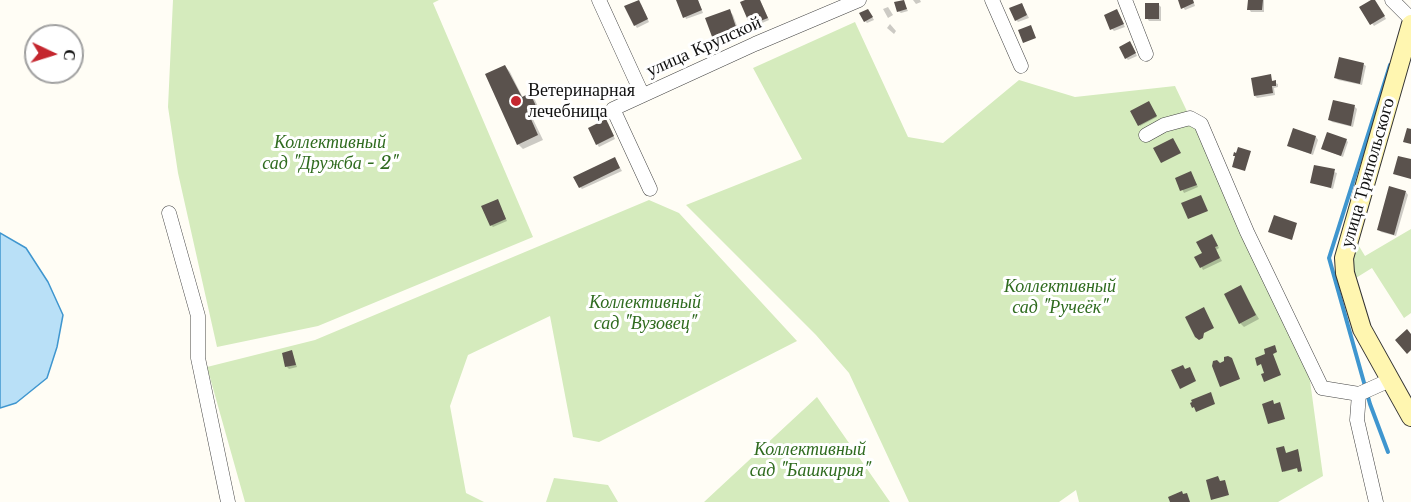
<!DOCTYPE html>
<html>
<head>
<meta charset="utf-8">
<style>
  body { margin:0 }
  #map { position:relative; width:1411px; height:502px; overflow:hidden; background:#fffdf5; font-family:"Libre Baskerville",serif }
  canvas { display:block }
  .north { position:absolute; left:24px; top:24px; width:60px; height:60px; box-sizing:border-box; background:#fff; border:2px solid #a0a0a0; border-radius:50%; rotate:94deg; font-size:16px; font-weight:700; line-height:24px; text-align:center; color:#111 }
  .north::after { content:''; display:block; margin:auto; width:21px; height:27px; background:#c4262e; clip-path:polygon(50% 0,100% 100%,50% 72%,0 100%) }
</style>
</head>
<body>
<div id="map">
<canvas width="1411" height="502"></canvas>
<div class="north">С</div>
</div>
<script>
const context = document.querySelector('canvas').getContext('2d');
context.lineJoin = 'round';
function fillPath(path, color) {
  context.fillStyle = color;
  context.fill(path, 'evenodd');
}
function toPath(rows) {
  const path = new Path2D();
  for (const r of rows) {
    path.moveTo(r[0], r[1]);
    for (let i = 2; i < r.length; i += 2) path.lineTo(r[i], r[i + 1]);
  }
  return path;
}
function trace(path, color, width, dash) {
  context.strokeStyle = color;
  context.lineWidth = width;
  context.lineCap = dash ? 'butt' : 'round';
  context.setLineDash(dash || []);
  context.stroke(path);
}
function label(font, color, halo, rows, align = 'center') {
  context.font = font + ' "Libre Baskerville",serif';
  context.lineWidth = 6;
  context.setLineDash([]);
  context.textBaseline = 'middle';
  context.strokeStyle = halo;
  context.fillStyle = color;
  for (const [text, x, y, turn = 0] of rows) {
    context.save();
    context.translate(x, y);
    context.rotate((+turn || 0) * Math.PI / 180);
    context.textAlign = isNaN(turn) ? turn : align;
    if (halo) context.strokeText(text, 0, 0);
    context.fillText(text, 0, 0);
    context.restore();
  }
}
fillPath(toPath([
  [173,0,439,0,433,3,533,237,318,326,217,347,178,173,168,107],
  [855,22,908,137,943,143,1019,80,1075,97,1175,86,1308,366,1323,476,1278,502,1079,502,1076,490,1059,502,909,502,849,373,816,335,686,205,802,159,753,68],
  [649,200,679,213,797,341,599,442,573,437,550,316,468,355,450,406,466,493,484,502,245,502,207,367,315,340],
  [1411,229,1411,313,1404,318,1372,268,1351,281,1354,238,1365,256],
  [817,397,890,502,704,502],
  [554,478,608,485,618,502,546,502]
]), '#d5ebbd');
const water = toPath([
  [0,233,26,248,48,282,63,315,57,347,47,378,16,403,0,408,0,233]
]);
fillPath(water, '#b9e0f7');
trace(water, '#3f96cf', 1.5);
fillPath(toPath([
  [678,0,698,0,703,13,686,19],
  [749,0,760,0,769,20,753,27,751,25],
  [913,0,920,0,921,2,916,4],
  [1179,0,1193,0,1195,6,1185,10],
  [1249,0,1264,0,1264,12,1251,12,1249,9],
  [903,1,908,11,901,13,898,11],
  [1376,2,1386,19,1374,26,1361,8],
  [641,4,649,22,637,28,635,25],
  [1022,4,1029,18,1018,22,1016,20],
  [1158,4,1161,7,1161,21,1149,21,1147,18],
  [888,7,893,15,888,18,883,9],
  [729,11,733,15,741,37,719,45,715,41],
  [1117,11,1125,27,1114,31,1112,29],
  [870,13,874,20,867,23,865,21],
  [890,24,896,31,894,34,887,28],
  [1132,45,1137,56,1128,60,1126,58],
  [1363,64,1366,66,1362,85,1338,80,1336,78],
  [505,66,510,72,523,98,530,95,535,100,540,111,531,115,543,140,523,149,518,144],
  [1270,76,1273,82,1278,84,1278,87,1274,88,1275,95,1257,98,1255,96],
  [1149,103,1157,117,1140,126,1132,112],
  [1355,107,1357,109,1353,127,1332,122,1330,120],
  [608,123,615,139,599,147,597,144],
  [1316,137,1318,140,1313,155,1289,146],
  [1346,140,1348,142,1343,157,1323,149],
  [615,159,622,171,582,189,580,187],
  [1315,166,1337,173,1333,189,1312,182],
  [1191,173,1198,187,1184,193,1177,179],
  [1406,192,1408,195,1396,236,1381,232,1378,229],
  [498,201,507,221,493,227,491,225],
  [1214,238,1219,248,1216,250,1222,261,1203,270,1196,257,1204,253],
  [1240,287,1259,319,1244,327,1240,323],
  [292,352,297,367,289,369,287,367],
  [1298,451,1302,471,1300,472,1298,468,1284,472,1286,454]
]), '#0003');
trace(toPath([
  [1388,452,1370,404,1329,258,1390,65]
]), '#3f96cf', 4);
fillPath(toPath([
  [639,0,648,19,634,26,624,6],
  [676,0,698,0,702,10,683,18],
  [745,0,760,0,768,18,750,25,740,2],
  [904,0,907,9,897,12,894,2],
  [1178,0,1193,0,1194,3,1181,9],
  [1248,0,1263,0,1262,10,1247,10],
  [1371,0,1375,0,1385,16,1370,25,1359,7],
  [1022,3,1027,15,1015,21,1009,8],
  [1145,3,1159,3,1159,19,1145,19],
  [730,9,738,33,714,42,705,18],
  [868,9,873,17,864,22,859,13],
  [1117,9,1124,24,1110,30,1104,15],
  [1031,25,1036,38,1023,43,1018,30],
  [1130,41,1136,53,1125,59,1119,47],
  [1339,57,1364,63,1360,84,1334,78],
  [505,65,522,97,530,93,536,106,527,110,538,135,517,145,485,74],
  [1271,74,1272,81,1276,80,1276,86,1272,86,1273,93,1254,96,1251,78],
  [1333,100,1355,105,1351,126,1328,120],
  [1149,101,1157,116,1138,126,1130,111],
  [606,119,614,136,596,145,588,128],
  [1293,128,1316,136,1311,154,1287,146],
  [1407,128,1411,129,1411,144,1403,142],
  [1327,132,1347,139,1341,156,1321,149],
  [1173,138,1181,153,1161,163,1153,148],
  [1238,147,1251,151,1245,171,1232,167,1235,156,1233,156,1234,152,1236,153],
  [1398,156,1411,159,1411,179,1393,174],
  [615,157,620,168,579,188,573,177],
  [1314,165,1335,169,1331,188,1310,183],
  [1191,171,1197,185,1180,191,1175,178],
  [1389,186,1406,191,1394,235,1377,230],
  [1201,195,1208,211,1188,219,1181,203],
  [498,199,506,219,490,226,481,206],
  [1274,215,1297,223,1292,240,1268,232],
  [1212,234,1218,246,1215,247,1220,258,1200,268,1194,257,1202,253,1196,242],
  [1241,285,1256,315,1239,324,1224,294],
  [1204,307,1214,328,1204,333,1203,338,1199,340,1195,337,1185,317],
  [1407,329,1411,334,1411,350,1407,354,1395,340],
  [1275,345,1277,352,1273,354,1281,375,1264,382,1261,374,1264,373,1261,364,1257,366,1255,358,1265,354,1264,349],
  [292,350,296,365,285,367,282,353],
  [1228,356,1232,358,1240,379,1220,387,1212,366,1213,361,1217,360,1220,363,1224,361,1224,357],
  [1183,365,1185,369,1190,367,1196,381,1180,389,1171,370],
  [1211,392,1215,404,1196,412,1194,407,1192,408,1190,403,1192,402,1191,400],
  [1273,400,1274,404,1280,402,1285,419,1268,424,1262,404],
  [1284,446,1286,453,1298,449,1302,471,1298,472,1297,468,1282,472,1276,448],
  [1218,476,1220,481,1225,480,1229,495,1211,500,1206,480],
  [1182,491,1183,494,1187,493,1190,502,1170,502,1168,497]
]), '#5a524d');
const street = toPath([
  [599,0,642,94],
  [992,0,1021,66],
  [1125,0,1146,54],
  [1392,0,1411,19],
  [1146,135,1164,125,1190,118,1201,124,1247,232,1322,388,1359,394,1390,380],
  [650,189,613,109,755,44,859,0],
  [169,213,198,316,198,358,228,502],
  [1359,394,1357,420,1376,502]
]);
const secondary = toPath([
  [1411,24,1344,258,1345,273,1362,329,1411,417]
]);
trace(street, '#444', 15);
trace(secondary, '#333', 20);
trace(street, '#fff', 14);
trace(secondary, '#fff6b0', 18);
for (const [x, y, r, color] of [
  [516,101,6,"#c4262e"]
]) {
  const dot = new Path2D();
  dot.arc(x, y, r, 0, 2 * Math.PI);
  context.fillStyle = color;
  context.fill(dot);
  trace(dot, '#fff', 2);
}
label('18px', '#111', '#fff', [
  ["улица Крупской",704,47,-24],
  ["улица Трипольского",1368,173,-74]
]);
label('18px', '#111', '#fff', [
  ["Ветеринарная",528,91],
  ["лечебница",528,112]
], 'left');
label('italic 18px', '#2f6b1f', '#fff', [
  ["Коллективный",330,143],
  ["сад \"Дружба - 2\"",330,164],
  ["Коллективный",1060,287],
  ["сад \"Ручеёк\"",1060,308],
  ["Коллективный",645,303],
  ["сад \"Вузовец\"",645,324],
  ["Коллективный",810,450],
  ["сад \"Башкирия\"",810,471]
]);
</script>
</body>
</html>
